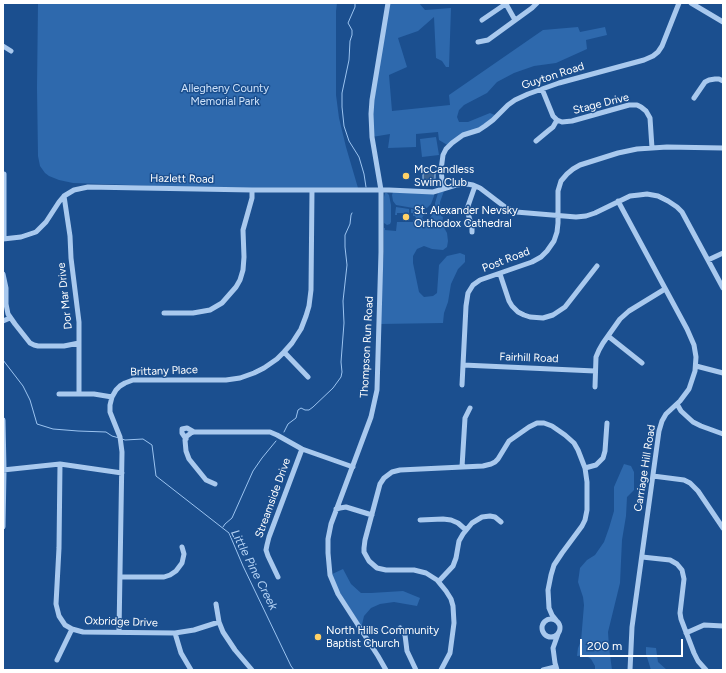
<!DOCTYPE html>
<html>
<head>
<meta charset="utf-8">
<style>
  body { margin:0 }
  #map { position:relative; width:726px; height:673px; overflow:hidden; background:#1b4f8f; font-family:Figtree,sans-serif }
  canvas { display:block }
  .frame { position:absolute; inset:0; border:4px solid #fff; pointer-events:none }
  .scale { position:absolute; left:580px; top:639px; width:103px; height:18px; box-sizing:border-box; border:2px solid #fff; border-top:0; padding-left:5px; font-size:12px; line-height:14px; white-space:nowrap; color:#fff; -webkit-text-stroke:3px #1b4f8f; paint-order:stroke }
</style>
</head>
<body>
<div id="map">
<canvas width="726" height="673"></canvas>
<div class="frame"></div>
<div class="scale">200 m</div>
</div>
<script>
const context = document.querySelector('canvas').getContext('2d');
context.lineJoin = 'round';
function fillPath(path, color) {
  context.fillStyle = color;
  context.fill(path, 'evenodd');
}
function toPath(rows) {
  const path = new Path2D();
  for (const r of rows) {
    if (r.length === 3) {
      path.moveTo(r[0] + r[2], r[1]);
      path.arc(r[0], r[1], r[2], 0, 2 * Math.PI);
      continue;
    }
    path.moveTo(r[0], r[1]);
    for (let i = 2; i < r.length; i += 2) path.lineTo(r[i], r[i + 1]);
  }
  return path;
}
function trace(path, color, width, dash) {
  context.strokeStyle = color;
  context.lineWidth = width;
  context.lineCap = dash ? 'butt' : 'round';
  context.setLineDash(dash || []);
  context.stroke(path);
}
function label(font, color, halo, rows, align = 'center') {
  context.font = font + ' Figtree,sans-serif';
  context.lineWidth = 3;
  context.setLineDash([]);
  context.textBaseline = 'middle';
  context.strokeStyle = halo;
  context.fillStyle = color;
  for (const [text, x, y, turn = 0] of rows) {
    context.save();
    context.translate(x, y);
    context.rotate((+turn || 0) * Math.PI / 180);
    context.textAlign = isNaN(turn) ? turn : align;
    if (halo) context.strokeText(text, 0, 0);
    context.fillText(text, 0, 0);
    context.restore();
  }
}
fillPath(toPath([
  [38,3,337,3,336,11,336,95,339,118,346,147,358,188,307,189,180,187,103,184,73,183,59,180,49,176,45,173,40,166,38,156,37,88],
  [388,3,419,3,425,10,451,8,449,67,446,67,442,61,436,58,434,17,418,31,398,38,407,67,389,75,392,111,450,105,449,95,543,30,578,27,580,32,605,27,607,35,586,40,587,49,556,63,534,66,514,73,497,82,487,93,464,105,459,110,457,117,459,122,468,122,490,113,497,116,491,122,463,135,449,146,439,140,438,132,416,134,416,147,388,148,390,134,372,137,371,121],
  [436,137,439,155,422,157,420,139],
  [444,191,440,202,441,216,443,217,442,224,447,233,448,241,447,247,443,250,432,249,424,246,417,249,413,256,413,263,419,292,424,297,433,296,437,293,439,265,447,256,460,253,465,255,465,262,458,269,451,284,448,302,444,313,443,323,379,324,384,252,384,228,385,228,385,230,396,231,397,222,413,222,413,220,415,220,416,218,415,216,413,216,413,213,411,213,411,209,424,212,425,213,422,218,426,221,428,219,429,220,433,213,436,214,440,213,438,206,435,207,435,203,438,193],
  [393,192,434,194,434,196,431,204,427,208,419,209,396,205,393,201,392,195],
  [385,193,387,193,389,195,391,205,391,222,390,224,387,225,384,223,384,197],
  [396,207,409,209,409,213,408,213,407,214,404,214,403,213,397,213,397,215,395,215],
  [624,464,631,466,634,472,634,490,627,497,626,516,622,540,620,583,608,632,609,647,612,670,595,670,595,666,591,659,585,655,577,656,578,648,581,641,584,605,583,597,578,582,580,568,587,560,595,555,604,542,609,528,614,511,614,487],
  [343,569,351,584,361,593,371,593,403,591,420,598,417,606,394,602,380,604,371,608,364,616,361,629,342,601,330,575],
  [646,647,656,648,658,662,667,670,651,670,646,654]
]), '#2e69ad');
const water = toPath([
  [423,172,435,173,435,179,423,180,423,172]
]);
fillPath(water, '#3c6290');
trace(water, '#9cc4f0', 1);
trace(toPath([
  [355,3,355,7,348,23,352,30,352,35,350,41,349,60,342,93,342,107,344,126,349,141,359,157,364,174,366,187],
  [3,360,23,386,30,400,37,424,53,429,78,431,106,432,112,436,119,438],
  [284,432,288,424,296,418,298,410,301,408,305,410,309,410,313,407,333,388,341,377,342,372,341,362,344,323,343,301,347,265,345,247,345,235,350,224,351,215,352,213],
  [122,439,125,440,143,439,152,445,156,476,229,533,243,566,291,666,294,670],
  [223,527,225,524,232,518,253,471,262,458,276,441]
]), '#9cc4f0', 1);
trace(toPath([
  [691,3,723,22],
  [506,4,515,20],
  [482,20,507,3],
  [478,42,488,40,532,8,537,3],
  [3,46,11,51],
  [542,89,553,116,557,120,562,122,572,121,629,105,637,105,641,107,646,111,650,118,652,148],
  [694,98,705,82,709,80,715,79,719,79,723,81],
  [536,141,548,131,553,127,557,120],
  [443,188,441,170,443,155,446,149,452,143,463,135,479,130,485,126,493,120,508,105,515,100,528,94,559,83,644,60,653,56,658,52,662,46,679,3],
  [64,196,70,236,71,258,79,322,79,394],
  [618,201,687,329,694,345,696,357,695,371,689,389,680,401,666,414,662,421,659,431,632,627,630,670],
  [472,232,472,227,467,210,468,206,475,186],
  [3,239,21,237,36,232,46,222,59,202,64,196,74,190,88,187,252,190,389,190,433,192,456,185,467,184,473,185,480,188,505,207,516,212,576,217,586,216,595,213,630,196,639,195,647,194,658,196,668,201,677,207,682,212,723,288],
  [4,239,4,174],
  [708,260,723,253],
  [3,274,6,288,6,304,8,314,15,324,30,343,34,345,38,346,64,346,79,343],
  [500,274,509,301,512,306,518,312,524,315,530,317,543,318,553,315,565,307,597,266],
  [164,313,193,313,210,310,222,303,236,287,240,280,243,270,244,257,243,230,252,198,252,190],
  [3,321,10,318],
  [608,336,642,363],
  [284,352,308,377],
  [463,365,595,371],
  [696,366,723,373],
  [462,385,466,306,468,293,473,285,480,280,532,262,541,257,547,251,554,241,557,232,558,223,558,191,561,181,567,174,573,169,580,165,618,153,637,149,667,147,723,148],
  [595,387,596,357,599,350,603,343,620,319,629,311,665,289],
  [59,394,94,394,112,397],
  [677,404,681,411,693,422,701,426,723,434],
  [3,420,4,470,3,527],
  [186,439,182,433,182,429,187,428,194,432],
  [60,464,59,548,56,604,59,616,65,625,72,629,83,632,175,633,194,630,219,622],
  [462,467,465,418,470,408],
  [585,468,596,465,603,458,605,451,607,423],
  [3,470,60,464,122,473],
  [653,476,684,480,690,483,698,491,723,528],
  [215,484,206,480,189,459,186,451,185,440,187,436,191,433,194,432,270,432,277,435,302,449,353,467],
  [336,509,340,508,346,507,372,515],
  [420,520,443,519,451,520,458,523,466,530],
  [642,557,670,560,677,564,682,570,684,579,680,613,681,619,694,653,698,661,706,670],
  [120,577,164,577,170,575,176,571,182,563,184,554,182,547],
  [278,577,268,556,266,550,267,545,269,537,302,449],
  [439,581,453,566,456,558,459,541,463,534,472,523,482,517,490,516,495,517,501,522],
  [216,604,219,622,223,632,235,650,252,670],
  [551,628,9],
  [400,628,405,635,407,651,416,670],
  [119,632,122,452,120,437,110,412,110,405,112,397,116,390,120,386,125,383,133,380,226,380,240,378,254,373,264,368,277,359,284,352,292,343,301,329,306,316,309,306,311,290,312,190],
  [175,633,181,653,191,670],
  [686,633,704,625,723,626],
  [57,660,72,629],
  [386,670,378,656,338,594,330,575,328,553,328,539,331,524,371,417,377,390,381,252,381,190,372,137,371,114,372,100,388,3],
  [441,670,450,653,454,623,453,606,451,599,446,591,437,580,426,573,414,570,386,570,377,568,369,561,364,552,364,548,365,540,380,484,384,478,392,472,400,470,483,466,491,464,495,462,498,459,509,441,529,427,537,423,544,423,552,426,565,435,574,443,578,450,585,468,587,482,587,510,585,520,582,526,562,553,554,565,551,575,548,590,549,608,552,615,556,620],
  [543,670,555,667],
  [557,670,555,663,553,648,558,634]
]), '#a9c9ee', 5);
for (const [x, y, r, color] of [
  [406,176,4,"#ffd166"],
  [406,217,4,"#ffd166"],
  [318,637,4,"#ffd166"]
]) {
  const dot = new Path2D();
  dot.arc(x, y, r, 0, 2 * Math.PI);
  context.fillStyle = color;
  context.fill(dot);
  trace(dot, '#1b4f8f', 1.5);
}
label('11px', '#fff', '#1b4f8f', [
  ["Guyton Road",553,76,-18],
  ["Stage Drive",601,104,-14],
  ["Hazlett Road",182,179,1],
  ["Post Road",506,260,-21],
  ["Dor Mar Drive",65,296,-96],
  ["Thompson Run Road",367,347,-87],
  ["Fairhill Road",529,358,2],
  ["Brittany Place",164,371,-2],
  ["Carriage Hill Road",645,468,-81],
  ["Streamside Drive",273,498,-70],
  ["Oxbridge Drive",121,622,2]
]);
label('11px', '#cfe3fa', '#1b4f8f', [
  ["Allegheny County",225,89],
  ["Memorial Park",225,102]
]);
label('11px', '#fff', '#1b4f8f', [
  ["McCandless",414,170],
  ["Swim Club",414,183],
  ["St. Alexander Nevsky",414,211],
  ["Orthodox Cathedral",414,224],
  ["North Hills Community",326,631],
  ["Baptist Church",326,644]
], 'left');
label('italic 12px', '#b5d3f5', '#1b4f8f', [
  ["Little Pine Creek",254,570,63]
]);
</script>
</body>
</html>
